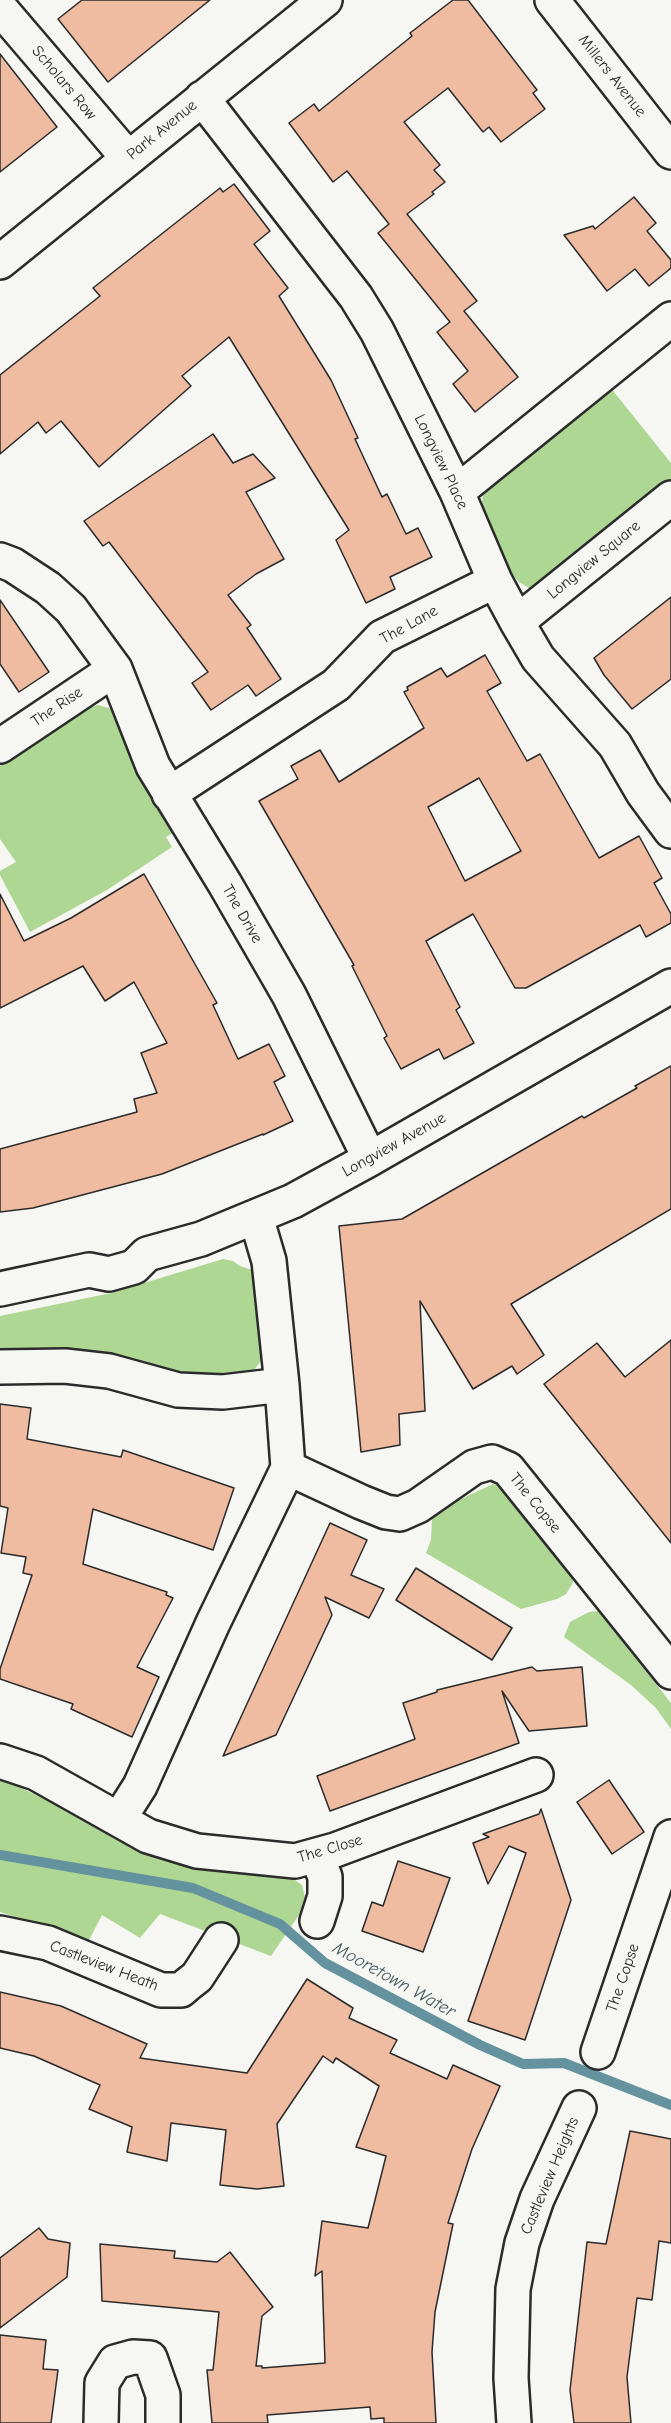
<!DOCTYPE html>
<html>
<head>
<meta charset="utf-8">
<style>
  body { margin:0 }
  canvas { display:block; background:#f6f6f2 }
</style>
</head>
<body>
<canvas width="671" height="2423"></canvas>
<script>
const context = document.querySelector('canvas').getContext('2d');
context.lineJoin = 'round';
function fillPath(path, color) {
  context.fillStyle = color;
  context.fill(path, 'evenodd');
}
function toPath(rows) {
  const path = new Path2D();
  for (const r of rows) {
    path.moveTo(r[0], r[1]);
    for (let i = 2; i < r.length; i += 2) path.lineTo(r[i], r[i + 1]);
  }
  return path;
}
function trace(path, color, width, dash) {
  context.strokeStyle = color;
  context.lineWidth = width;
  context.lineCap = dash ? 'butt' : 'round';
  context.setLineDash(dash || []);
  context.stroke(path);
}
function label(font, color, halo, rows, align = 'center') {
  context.font = font + ' "Comic Neue",sans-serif';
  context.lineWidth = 6;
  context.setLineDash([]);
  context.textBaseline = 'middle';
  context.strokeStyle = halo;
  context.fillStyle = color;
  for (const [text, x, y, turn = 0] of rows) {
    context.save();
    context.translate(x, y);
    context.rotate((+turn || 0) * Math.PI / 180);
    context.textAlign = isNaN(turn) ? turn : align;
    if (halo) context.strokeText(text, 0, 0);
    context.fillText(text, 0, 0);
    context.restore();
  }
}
fillPath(toPath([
  [610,387,671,463,671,479,534,591,519,582,512,574,487,519,482,504,483,491],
  [98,705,109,708,120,716,178,830,166,837,172,847,107,890,30,932,0,875,0,871,16,862,0,839,0,766,83,710],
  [223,1259,233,1261,240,1266,252,1270,263,1351,261,1361,255,1369,242,1375,200,1377,0,1353,0,1316,111,1293],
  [493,1484,504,1488,571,1569,573,1583,566,1594,557,1599,521,1609,426,1553,431,1540,432,1519,442,1508],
  [598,1611,671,1703,671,1729,656,1708,631,1685,564,1637,570,1622,589,1612],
  [0,1778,68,1810,132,1848,223,1872,268,1875,295,1880,302,1885,305,1897,299,1915,271,1956,160,1914,140,1938,102,1915,88,1942,0,1912]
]), '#afd794');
trace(toPath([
  [0,1855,193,1888,280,1924,325,1963,480,2045,523,2064,564,2063,671,2105]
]), '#64929e', 10);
const building = toPath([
  [82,0,210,0,108,82,58,19,82,0],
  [453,0,468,0,537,90,533,93,545,109,501,142,489,127,483,132,448,88,404,122,440,165,434,170,445,182,432,192,434,194,407,214,477,301,464,311,518,377,475,412,453,384,468,371,437,332,450,322,378,233,389,224,347,171,333,182,289,123,314,104,319,111,412,36,410,33,453,0],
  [0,54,57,127,0,172,0,54],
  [234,184,270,231,254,244,288,288,279,296,331,380,358,438,355,439,382,497,387,494,406,534,418,528,432,557,390,577,395,589,366,603,336,540,349,530,229,337,182,376,191,386,99,467,61,421,46,433,38,422,0,454,0,375,100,296,93,288,220,188,223,192,234,184],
  [634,197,656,223,647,231,671,260,671,268,649,286,635,269,607,291,564,235,593,226,595,229,634,197],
  [213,434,233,463,253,454,275,478,246,492,284,559,256,574,228,595,251,625,247,628,281,679,256,696,248,685,211,710,192,683,208,672,109,542,103,546,84,521,213,434],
  [671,597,671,679,632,709,604,675,594,658,671,597],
  [0,600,49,672,19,692,0,664,0,600],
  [485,655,501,683,487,691,527,761,540,754,599,858,639,836,662,878,654,883,671,914,671,923,646,937,640,925,526,988,515,988,473,914,426,941,460,1007,456,1010,474,1043,444,1059,439,1049,401,1069,384,1038,387,1036,352,966,354,965,259,801,298,779,291,766,320,750,339,782,424,728,404,692,408,690,407,687,441,668,447,677,485,655],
  [479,778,521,851,465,881,428,807,479,778],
  [144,874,217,1003,213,1005,238,1059,269,1044,285,1076,274,1082,293,1121,263,1135,263,1134,162,1174,33,1208,0,1212,0,1149,137,1112,134,1099,157,1093,141,1053,167,1043,134,982,105,1001,83,966,0,1008,0,894,24,941,71,918,144,874],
  [671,1066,671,1209,511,1304,544,1355,517,1374,512,1366,473,1389,420,1301,425,1411,399,1414,400,1445,361,1452,339,1226,402,1219,582,1116,584,1118,637,1088,635,1086,671,1066],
  [671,1340,671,1543,544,1384,597,1343,625,1377,671,1340],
  [0,1404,31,1408,27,1439,121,1457,123,1450,234,1488,213,1550,93,1509,83,1564,167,1592,166,1595,173,1598,137,1667,159,1677,132,1737,71,1709,73,1704,0,1679,0,1669,32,1575,23,1573,26,1557,1,1553,8,1508,0,1506,0,1404],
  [330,1523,367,1540,351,1575,384,1589,369,1618,325,1597,332,1615,276,1735,223,1756,330,1523],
  [416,1568,512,1628,492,1660,396,1600,416,1568],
  [532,1667,537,1671,582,1667,587,1726,529,1731,502,1691,519,1743,330,1811,317,1776,415,1739,403,1703,437,1692,437,1690,532,1667],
  [609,1780,644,1832,612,1854,577,1802,609,1780],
  [541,1809,571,1900,525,2040,468,2021,526,1853,509,1846,488,1884,473,1843,489,1837,483,1834,539,1814,541,1809],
  [398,1861,450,1878,423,1952,362,1931,372,1902,383,1906,398,1861],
  [307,1979,353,2008,349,2018,397,2040,390,2053,447,2079,453,2065,500,2086,472,2149,448,2223,453,2224,435,2312,432,2352,436,2423,384,2423,384,2418,371,2419,370,2407,267,2415,268,2423,212,2423,207,2370,213,2370,219,2312,102,2301,100,2244,175,2251,174,2258,217,2262,230,2252,273,2307,262,2316,256,2366,262,2366,262,2368,325,2363,322,2271,315,2276,322,2221,368,2228,386,2156,356,2147,379,2086,336,2058,333,2063,323,2056,277,2124,284,2186,257,2189,220,2185,226,2130,171,2123,167,2161,127,2152,132,2127,89,2109,100,2085,34,2056,0,2048,0,1992,61,2006,147,2044,140,2058,247,2073,307,1979],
  [630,2131,671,2139,671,2243,659,2241,652,2300,637,2298,627,2377,631,2423,574,2423,570,2390,587,2242,606,2244,630,2131],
  [39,2228,48,2239,70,2243,67,2277,0,2328,0,2258,39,2228],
  [0,2335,46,2340,43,2369,58,2370,51,2423,0,2423,0,2335]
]);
fillPath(building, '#efbca1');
trace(building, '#2b2b2b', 1.5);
const minor = toPath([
  [552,0,671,152],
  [0,8,128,158],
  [202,98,356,297,377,331,457,492,495,581,517,622,538,658,615,745,643,793,671,831],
  [0,262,325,0],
  [457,492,671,319],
  [0,560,13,565,48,588,71,609,115,669,153,766,225,884,289,995,370,1159],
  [517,622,671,498],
  [0,746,115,669],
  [169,794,336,685,382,637,495,581],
  [0,1289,89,1270,109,1274,134,1267,147,1254,201,1239,293,1201,370,1159,671,986],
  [0,1367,65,1366,109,1371,178,1390,223,1392,282,1385],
  [288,1468,361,1502,386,1512,400,1514,418,1506,474,1467,492,1462,508,1469,671,1672],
  [0,1761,36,1773,148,1836,197,1851,295,1861,335,1850,536,1775],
  [119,1819,140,1786,213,1623,288,1468,282,1385,269,1261,256,1217],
  [317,1921,325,1896,325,1877,317,1856],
  [0,1933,48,1943,161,1990,181,1990,188,1984,197,1977,221,1940],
  [598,2052,671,1837],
  [101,2423,102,2383,115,2362,133,2357,150,2358,163,2395,163,2423],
  [514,2423,511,2378,513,2289,522,2243,537,2199,579,2108]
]);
trace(minor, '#2b2b2b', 38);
trace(minor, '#f6f6f2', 33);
label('16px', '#2b2b2b', '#f6f6f2', [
  ["Millers Avenue",612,76,52],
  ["Scholars Row",64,83,50],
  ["Park Avenue",162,130,-39],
  ["Longview Place",441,462,64],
  ["Longview Square",594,560,-39],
  ["The Lane",409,625,-29],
  ["The Rise",57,707,-34],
  ["The Drive",242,914,60],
  ["Longview Avenue",394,1145,-29],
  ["The Copse",535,1503,51],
  ["The Close",330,1849,-16],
  ["Castleview Heath",104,1966,21],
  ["The Copse",623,1978,-71],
  ["Castleview Heights",550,2176,-67]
]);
label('italic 18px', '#43565b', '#f6f6f2', [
  ["Mooretown Water",394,1980,29]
]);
</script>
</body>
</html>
